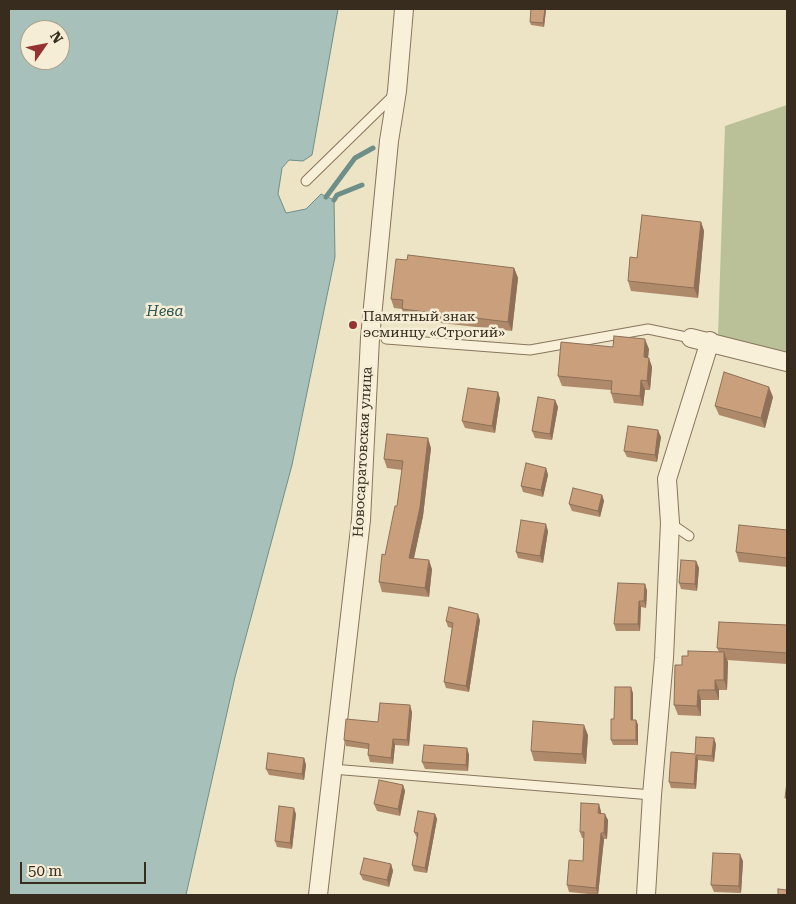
<!DOCTYPE html>
<html>
<head>
<meta charset="utf-8">
<style>
  body { margin:0 }
  #map { position:relative; width:796px; height:904px; overflow:hidden; background:#ede3c5; font-family:"Roboto Serif",serif }
  canvas { display:block }
  .frame { position:absolute; inset:0; border:10px solid #382c1f; pointer-events:none }
  .north { position:absolute; left:20px; top:20px; width:50px; height:50px; box-sizing:border-box; background:#f5edd5; border:1px solid #a9a08c; border-radius:50%; rotate:57deg; font-size:14px; font-weight:700; line-height:20px; text-align:center; color:#382c1f }
  .north::after { content:''; display:block; margin:auto; width:18px; height:22px; background:#95312e; clip-path:polygon(50% 0,100% 100%,50% 72%,0 100%) }
  .scale { position:absolute; left:20px; top:862px; width:126px; height:22px; box-sizing:border-box; border:2px solid #382c1f; border-top:0; padding-left:6px; font-size:15px; line-height:18px; white-space:nowrap; color:#382c1f; -webkit-text-stroke:4px #f5edd5; paint-order:stroke }
</style>
</head>
<body>
<div id="map">
<canvas width="796" height="904"></canvas>
<div class="frame"></div>
<div class="north">N</div>
<div class="scale">50 m</div>
</div>
<script>
const context = document.querySelector('canvas').getContext('2d');
context.lineJoin = 'round';
function fillPath(path, color) {
  context.fillStyle = color;
  context.fill(path, 'evenodd');
}
function toPath(rows) {
  const path = new Path2D();
  for (const r of rows) {
    path.moveTo(r[0], r[1]);
    for (let i = 2; i < r.length; i += 2) path.lineTo(r[i], r[i + 1]);
  }
  return path;
}
function trace(path, color, width, dash) {
  context.strokeStyle = color;
  context.lineWidth = width;
  context.lineCap = dash ? 'butt' : 'round';
  context.setLineDash(dash || []);
  context.stroke(path);
}
function label(font, color, halo, rows, align = 'center') {
  context.font = font + ' "Roboto Serif",serif';
  context.lineWidth = 5;
  context.setLineDash([]);
  context.textBaseline = 'middle';
  context.strokeStyle = halo;
  context.fillStyle = color;
  for (const [text, x, y, turn = 0] of rows) {
    context.save();
    context.translate(x, y);
    context.rotate((+turn || 0) * Math.PI / 180);
    context.textAlign = isNaN(turn) ? turn : align;
    if (halo) context.strokeText(text, 0, 0);
    context.fillText(text, 0, 0);
    context.restore();
  }
}
fillPath(toPath([
  [787,105,787,353,718,335,725,126]
]), '#bac098');
const water = toPath([
  [9,9,338,9,312,155,303,161,289,160,282,168,278,194,286,213,306,209,321,194,334,200,335,257,292,465,235,677,186,895,9,895,9,9],
  [30,30,60,30,60,60,30,60,30,30]
]);
fillPath(water, '#a7c1ba');
trace(water, '#6e8f88', 1);
trace(toPath([
  [326,197,355,158,373,148],
  [334,200,337,195,362,185]
]), '#6e8f88', 5);
const lane = toPath([
  [306,181,394,95],
  [386,339,530,350,648,329,691,338],
  [670,523,689,536],
  [332,769,652,795]
]);
const street = toPath([
  [691,338,787,362],
  [318,895,361,520,370,338,389,141,397,91,404,9],
  [646,895,652,795,664,658,670,523,667,479,710,341]
]);
trace(lane, '#88755c', 11);
trace(street, '#88755c', 20);
trace(lane, '#f8f0d9', 9);
trace(street, '#f8f0d9', 18);
fillPath(toPath([
  [546,10,544,27,531,25,530,22],
  [701,222,704,231,698,298,631,291,628,281,637,258],
  [407,260,514,268,518,278,512,331,405,319,402,309,394,308,391,299],
  [613,347,649,349,648,357,652,367,650,390,645,390,643,406,614,403,611,393,611,390,562,386,558,376],
  [498,392,500,399,495,433,465,428,462,421],
  [773,397,765,428,719,415,715,406],
  [555,400,558,407,552,440,535,438,532,431],
  [661,437,657,462,627,457,624,451],
  [431,448,423,516,414,558,432,569,429,597,382,592,379,582,397,506,402,470,387,468,384,459],
  [546,468,548,475,543,497,523,492,521,486],
  [602,495,604,501,600,517,572,511,569,504],
  [787,530,787,567,739,562,736,552],
  [548,531,543,563,518,558,516,552],
  [696,561,699,568,697,591,681,589,679,583],
  [645,584,647,591,646,608,641,607,640,631,616,631,614,624],
  [480,620,469,692,446,688,444,682,452,628,448,627,446,621],
  [787,625,787,664,727,660,728,662,727,690,719,690,719,700,701,700,701,716,678,715,674,705,682,665,688,656,719,652,717,648],
  [633,693,633,720,636,720,638,725,638,745,613,745,611,740,614,719],
  [412,712,409,746,395,745,393,764,370,762,368,755,368,749,346,746,344,740,378,722],
  [588,735,586,764,534,761,531,751],
  [716,744,714,762,698,760,696,789,671,788,669,782,695,754],
  [467,748,469,755,468,771,425,769,422,762],
  [304,758,306,765,304,780,269,775,266,769],
  [403,785,405,791,400,816,377,811,374,804],
  [601,811,601,814,608,820,607,839,604,839,598,895,569,892,567,885,583,861,584,838,582,838,580,832],
  [296,814,292,849,277,847,275,841],
  [435,814,437,819,427,873,414,871,412,865,417,838,414,832],
  [743,861,741,893,714,892,711,885],
  [391,864,393,871,389,887,363,880,360,874]
]), '#ae8a6b');
fillPath(toPath([
  [545,9,546,9,546,10,544,27,543,23],
  [701,222,704,231,698,298,694,288],
  [514,268,518,278,512,331,508,322],
  [645,339,649,349,647,367,644,357],
  [649,358,652,367,650,390,647,381],
  [641,380,645,390,643,406,640,396],
  [769,387,773,397,765,428,761,418],
  [498,392,500,399,495,433,492,426],
  [555,400,558,407,552,440,550,434],
  [658,430,661,437,657,462,655,455],
  [428,438,431,448,423,516,412,567,409,558],
  [546,468,548,475,543,497,541,490],
  [602,495,604,501,600,517,598,511],
  [546,524,548,531,543,563,540,556],
  [429,560,432,569,429,597,425,588],
  [696,561,699,568,697,591,695,584],
  [645,584,647,591,646,608,644,601],
  [639,601,641,607,640,631,638,624],
  [478,614,480,620,469,692,466,686],
  [724,652,728,662,727,690,724,680],
  [715,680,719,690,719,700,715,690],
  [631,687,633,693,633,725,631,720],
  [698,690,701,700,701,716,697,706],
  [410,705,412,712,409,746,407,740],
  [636,720,638,725,638,745,636,740],
  [584,725,588,735,586,764,582,754],
  [714,738,716,744,714,762,712,756],
  [393,739,395,745,393,764,391,758],
  [467,748,469,755,468,771,466,765],
  [696,755,698,760,696,789,694,784],
  [304,758,306,765,304,780,302,774],
  [403,785,405,791,400,816,398,809],
  [599,804,601,811,601,820,598,813],
  [294,808,296,814,292,849,290,843],
  [435,814,437,819,427,873,425,868],
  [605,814,608,820,607,839,604,833],
  [601,833,604,839,598,895,596,888],
  [740,854,743,861,741,893,739,886],
  [391,864,393,871,389,887,387,880]
]), '#8d7057');
const building = toPath([
  [531,9,545,9,543,23,530,22,531,9],
  [642,215,701,222,694,288,628,281,630,257,637,258,642,215],
  [408,255,514,268,508,322,402,309,403,300,391,299,396,259,407,260,408,255],
  [614,336,645,339,644,357,649,358,647,381,641,380,640,396,611,393,612,381,558,376,561,342,613,347,614,336],
  [724,372,769,387,761,418,715,406,724,372],
  [468,388,498,392,492,426,462,421,468,388],
  [538,397,555,400,550,434,532,431,538,397],
  [628,426,658,430,655,455,624,451,628,426],
  [387,434,428,438,420,507,409,558,429,560,425,588,379,582,382,554,385,555,395,506,397,506,403,461,384,459,387,434],
  [526,463,546,468,541,490,521,486,526,463],
  [573,488,602,495,598,511,569,504,573,488],
  [521,520,546,524,540,556,516,552,521,520],
  [739,525,787,530,787,558,736,552,739,525],
  [681,560,696,561,695,584,679,583,681,560],
  [618,583,645,584,644,601,639,601,638,624,614,624,618,583],
  [449,607,478,614,466,686,444,682,453,623,446,621,449,607],
  [719,622,787,625,787,653,717,648,719,622],
  [688,651,724,652,724,680,715,680,715,690,698,690,697,706,674,705,675,665,682,665,682,656,688,656,688,651],
  [615,687,631,687,631,720,636,720,636,740,611,740,611,719,614,719,615,687],
  [380,703,410,705,407,740,393,739,391,758,368,755,369,744,344,740,346,719,378,722,380,703],
  [533,721,584,725,582,754,531,751,533,721],
  [696,737,714,738,712,756,696,755,694,784,669,782,671,752,695,754,696,737],
  [424,745,467,748,466,765,422,762,424,745],
  [268,753,304,758,302,774,266,769,268,753],
  [379,780,403,785,398,809,374,804,379,780],
  [787,782,787,798,785,798,787,782],
  [581,803,599,804,598,813,605,814,604,833,601,833,596,888,567,885,569,860,583,861,584,832,580,832,581,803],
  [279,806,294,808,290,843,275,841,279,806],
  [418,811,435,814,425,868,412,865,418,833,414,832,418,811],
  [713,853,740,854,739,886,711,885,713,853],
  [364,858,391,864,387,880,360,874,364,858],
  [778,889,787,890,787,895,778,895,778,889]
]);
fillPath(building, '#caa07c');
trace(building, '#8d7057', 1);
for (const [x, y, r, color] of [
  [353,325,5,"#95312e"]
]) {
  const dot = new Path2D();
  dot.arc(x, y, r, 0, 2 * Math.PI);
  context.fillStyle = color;
  context.fill(dot);
  trace(dot, '#f5edd5', 2);
}
label('14px', '#382c1f', '#f5edd5', [
  ["Памятный знак",363,317],
  ["эсминцу «Строгий»",363,333]
], 'left');
label('14px', '#382c1f', '#f5edd5', [
  ["Новосаратовская улица",363,452,-87]
]);
label('italic 15px', '#2f5857', '#f5edd5', [
  ["Нева",165,312]
]);
</script>
</body>
</html>
